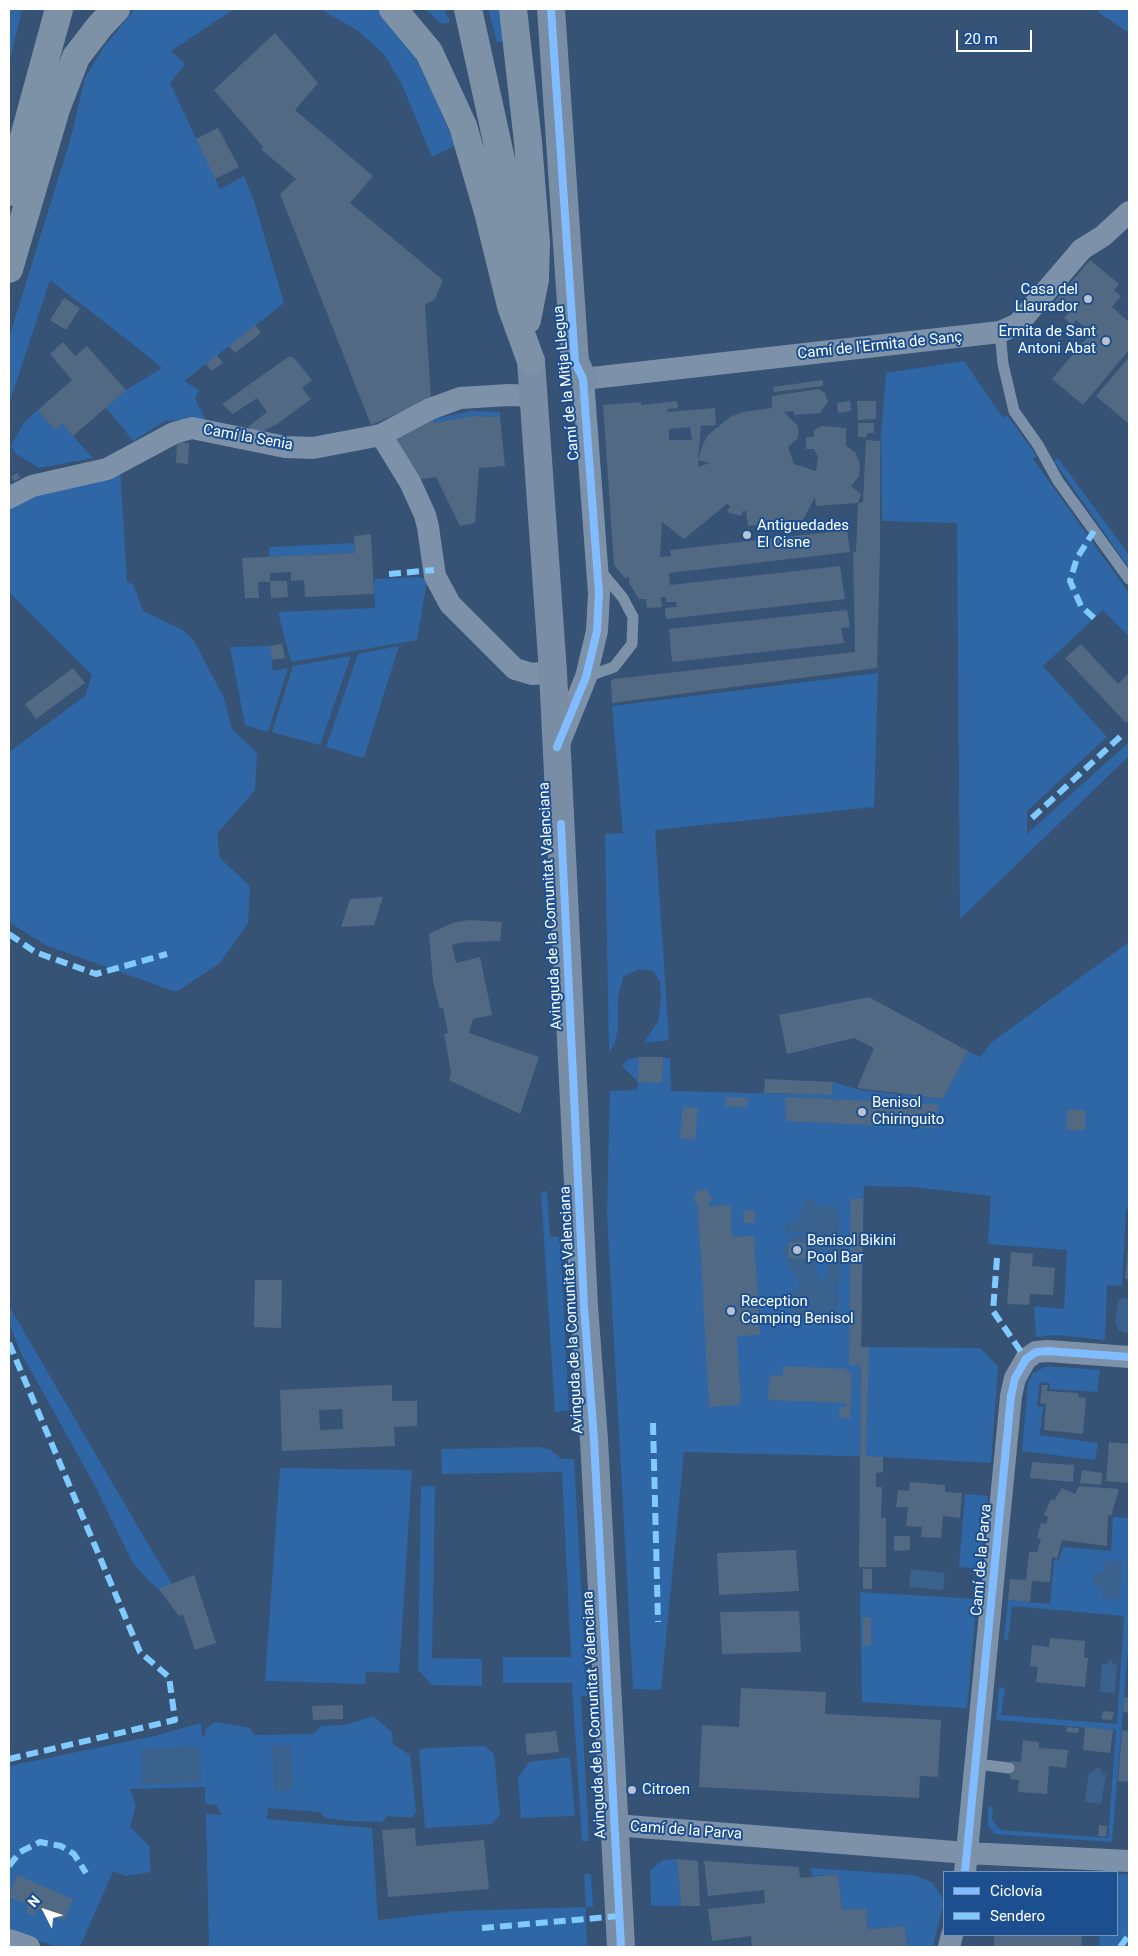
<!DOCTYPE html>
<html>
<head>
<meta charset="utf-8">
<style>
  body { margin:0 }
  #map { position:relative; width:1138px; height:1956px; overflow:hidden; background:#365274; font-family:Roboto,sans-serif }
  canvas { display:block }
  .frame { position:absolute; inset:0; border:10px solid #fff; pointer-events:none }
  .legend { position:absolute; left:943px; top:1871px; width:175px; height:65px; box-sizing:border-box; background:#1b4f8f; border:1px solid #7695bc; margin:0; padding:6px 9px; list-style:none; font-size:15px; color:#fff }
  .legend li { display:flex; align-items:center; gap:10px; height:25px }
  .legend b { width:25px; border:1px solid #7695bc }
  .north { position:absolute; left:20px; top:1886px; width:50px; height:50px; -webkit-text-stroke:4px #1b4f8f; paint-order:stroke; rotate:311deg; font-size:14px; font-weight:700; line-height:20px; text-align:center; color:#fff }
  .north::after { content:''; display:block; margin:auto; width:18px; height:22px; background:#fff; clip-path:polygon(50% 0,100% 100%,50% 72%,0 100%) }
  .scale { position:absolute; left:956px; top:30px; width:76px; height:22px; box-sizing:border-box; border:2px solid #fff; border-top:0; padding-left:6px; font-size:15px; line-height:18px; white-space:nowrap; color:#fff; -webkit-text-stroke:4px #1b4f8f; paint-order:stroke }
</style>
</head>
<body>
<div id="map">
<canvas width="1138" height="1956"></canvas>
<div class="frame"></div>
<ul class="legend">
<li><b style="height:6px;background:#80bcff"></b>Ciclovía</li>
<li><b style="height:6px;background:#80caff"></b>Sendero</li>
</ul>
<div class="north">N</div>
<div class="scale">20 m</div>
</div>
<script>
const context = document.querySelector('canvas').getContext('2d');
context.lineJoin = 'round';
function fillPath(path, color) {
  context.fillStyle = color;
  context.fill(path, 'evenodd');
}
function toPath(rows) {
  const path = new Path2D();
  for (const r of rows) {
    path.moveTo(r[0], r[1]);
    for (let i = 2; i < r.length; i += 2) path.lineTo(r[i], r[i + 1]);
  }
  return path;
}
function trace(path, color, width, dash) {
  context.strokeStyle = color;
  context.lineWidth = width;
  context.lineCap = dash ? 'butt' : 'round';
  context.setLineDash(dash || []);
  context.stroke(path);
}
function label(font, color, halo, rows, align = 'center') {
  context.font = font + ' Roboto,sans-serif';
  context.lineWidth = 4;
  context.setLineDash([]);
  context.textBaseline = 'middle';
  context.strokeStyle = halo;
  context.fillStyle = color;
  for (const [text, x, y, turn = 0] of rows) {
    context.save();
    context.translate(x, y);
    context.rotate((+turn || 0) * Math.PI / 180);
    context.textAlign = isNaN(turn) ? turn : align;
    if (halo) context.strokeText(text, 0, 0);
    context.fillText(text, 0, 0);
    context.restore();
  }
}
fillPath(toPath([
  [9,9,22,9,9,65],
  [135,9,234,9,171,51,185,64,170,83,220,189,244,176,255,204,284,303,184,381,199,390,195,398,205,419,165,421,133,441,106,407,126,390,162,368,139,349,50,280,9,404,9,338,71,137,85,78,104,47],
  [320,9,376,9,385,16,409,45,431,88,455,146,432,157,403,87,384,54,357,30],
  [425,9,444,9,450,22,442,24],
  [488,9,499,9,505,41,497,42],
  [1100,9,1129,9,1129,33,1098,12],
  [964,361,1003,418,1007,415,1037,456,1033,459,1129,593,1129,637,1103,610,1043,666,1107,737,1027,811,1027,834,1129,742,1129,756,960,919,957,523,882,521,881,436,886,373],
  [38,410,55,430,62,424,93,458,39,468,16,454,11,446,24,422],
  [473,411,500,412,500,417,474,416,434,423,433,419],
  [1058,458,1129,555,1129,568,1054,461],
  [120,471,127,581,134,586,143,611,183,630,194,641,224,698,232,729,257,753,255,790,217,834,220,858,250,886,248,923,219,964,176,992,45,945,9,922,9,752,85,696,92,675,9,592,9,507,35,493],
  [354,543,355,553,269,557,269,547],
  [418,577,426,579,427,582,417,640,291,662,278,612,375,608,374,579],
  [270,646,273,671,288,668,268,732,245,725,230,647],
  [399,646,364,758,326,747,358,654],
  [351,656,320,745,272,732,293,666],
  [878,673,874,807,655,830,669,1040,644,1043,658,1021,661,1002,660,982,653,971,639,969,623,977,618,998,618,1028,615,1043,609,1053,605,834,623,833,612,706],
  [1129,942,1129,1209,1126,1209,1122,1286,1107,1285,1105,1340,1056,1335,1036,1337,1034,1306,1064,1309,1067,1250,988,1244,991,1196,913,1187,864,1186,861,1347,980,1348,998,1366,991,1463,883,1457,684,1452,661,1690,633,1689,607,1214,610,1091,637,1090,638,1082,622,1066,627,1060,639,1057,670,1058,671,1091,832,1095,833,1082,860,1090,943,1099,968,1051,980,1057,992,1042],
  [547,1191,550,1237,560,1237,569,1410,555,1412,541,1193],
  [9,1306,141,1532,172,1584,159,1589,150,1582,133,1563,95,1486,20,1351,9,1322],
  [1047,1366,1100,1370,1097,1392,1049,1389,1050,1383,1040,1382,1037,1406,1043,1407,1040,1435,1098,1443,1095,1460,1022,1451,1028,1383,1033,1373],
  [540,1447,551,1450,561,1459,574,1459,587,1696,581,1696,589,1841,582,1841,572,1683,503,1683,503,1657,571,1657,562,1472,442,1474,441,1449],
  [280,1468,412,1470,399,1673,366,1672,365,1684,265,1681],
  [421,1486,435,1486,432,1658,482,1659,482,1686,432,1685,418,1670],
  [965,1494,988,1496,980,1569,959,1567],
  [1113,1517,1129,1518,1129,1638,1112,1842,995,1834,988,1826,988,1806,993,1808,992,1819,997,1827,1002,1830,1108,1838,1116,1730,996,1720,999,1687,1005,1688,1001,1715,1117,1724,1124,1616,1012,1606,1008,1640,1004,1640,1008,1600,1050,1604,1054,1560,1059,1560,1063,1547,1111,1551],
  [860,1592,977,1599,967,1708,862,1702],
  [373,1716,392,1732,393,1744,410,1755,416,1812,412,1818,388,1816,382,1822,350,1821,325,1818,320,1812,268,1808,267,1819,372,1828,378,1920,456,1911,586,1907,584,1874,591,1874,593,1907,586,1907,587,1947,209,1947,206,1814,222,1815,217,1805,205,1804,205,1787,130,1789,136,1805,130,1827,149,1846,151,1872,125,1876,113,1871,80,1947,58,1947,9,1931,9,1766,154,1736,201,1723,202,1736,205,1736,206,1729,215,1722,250,1728,254,1735,314,1734,321,1726,346,1725],
  [485,1746,494,1754,500,1815,492,1824,425,1828,419,1750,427,1748],
  [570,1757,575,1816,521,1818,518,1778,529,1762],
  [677,1859,681,1906,651,1906,650,1871,663,1860],
  [811,1868,914,1875,932,1882,942,1897,943,1904,933,1947,907,1947,905,1926,868,1929,866,1908,842,1910,838,1874,812,1876],
  [1117,1874,1129,1874,1129,1947,1099,1947,1100,1935,1117,1935]
]), '#2f66a5');
fillPath(toPath([
  [808,1199,814,1200,821,1207,833,1206,840,1215,838,1226,842,1249,838,1291,824,1282,827,1275,829,1260,819,1236,803,1231,786,1234,786,1226,798,1220,805,1201],
  [804,1233,817,1238,822,1247,817,1258,815,1270,821,1281,839,1294,839,1305,835,1322,799,1320,794,1317,789,1305,791,1295,800,1283,787,1263,784,1250,791,1237],
  [1124,1297,1129,1299,1129,1332,1126,1333,1118,1330,1115,1320,1118,1301],
  [1104,1561,1122,1562,1119,1600,1101,1598,1102,1588,1097,1587,1093,1583,1094,1575,1104,1571],
  [911,1569,945,1573,943,1590,909,1587],
  [1111,1658,1113,1664,1117,1665,1115,1693,1100,1692,1102,1664,1107,1664],
  [291,1745,293,1790,275,1791,272,1746],
  [199,1746,201,1782,142,1785,141,1749],
  [1096,1768,1100,1768,1103,1774,1106,1774,1101,1804,1085,1802,1089,1772,1092,1773]
]), '#3b618d');
fillPath(toPath([
  [275,33,318,83,295,110,373,176,350,203,443,280,435,299,425,305,431,399,371,425,280,194,296,179,261,149,263,147,214,90],
  [218,128,239,167,215,179,196,139],
  [1090,260,1119,284,1114,290,1121,296,1112,307,1129,322,1129,350,1083,405,1052,379,1091,333,1076,320,1072,325,1064,318,1068,314,1054,302],
  [64,298,80,308,66,330,50,320],
  [255,325,261,333,235,353,229,346],
  [63,342,75,356,87,346,126,390,73,436,62,424,55,430,38,410,72,380,50,354],
  [217,355,223,363,211,371,206,364],
  [288,357,293,357,312,380,302,388,311,399,277,424,258,434,248,427,267,412,257,398,233,414,222,404],
  [1129,357,1129,422,1128,423,1096,396],
  [823,380,823,386,774,392,773,387],
  [819,389,825,393,828,402,820,413,794,415,794,411,784,412,797,425,799,432,797,439,788,447,794,464,816,471,818,457,814,449,806,449,806,437,814,437,814,430,822,426,846,428,846,446,855,452,860,464,859,476,851,486,861,494,858,503,816,506,815,497,803,520,748,526,746,511,743,511,741,516,727,512,730,506,727,504,684,539,662,522,660,557,671,556,670,550,847,530,850,552,669,573,670,585,840,566,845,599,666,619,665,608,677,607,676,602,666,602,666,597,661,597,662,607,647,608,646,599,639,599,629,583,629,577,625,578,614,565,603,405,641,402,641,405,677,401,678,408,667,409,668,412,715,408,716,425,701,426,698,460,703,444,708,435,730,417,743,412,772,408,772,396],
  [690,427,692,440,669,440,669,429],
  [698,460,709,463,699,467],
  [850,401,851,411,838,413,837,403],
  [857,401,876,401,876,419,858,420],
  [474,416,500,417,505,466,479,468,475,523,460,526,436,477,414,480,395,441,399,437,433,419,434,423],
  [858,423,874,423,874,433,867,433,867,437,858,437],
  [866,440,880,441,880,549,877,668,612,703,611,681,614,679,855,652,853,552,856,552,858,503,863,502],
  [177,442,189,443,188,464,176,463],
  [18,473,20,478,14,481,11,476],
  [371,534,374,594,305,597,304,580,291,581,291,572,270,573,270,582,258,582,259,598,245,598,242,558,355,553,354,536],
  [270,581,287,581,288,597,271,598],
  [847,610,850,627,841,628,844,643,672,662,669,629],
  [282,644,285,658,272,660,270,646],
  [1081,644,1118,684,1129,673,1129,720,1126,723,1065,658],
  [73,668,85,683,36,719,25,704],
  [383,897,374,925,341,927,350,899],
  [469,920,502,922,500,941,465,942,452,945,456,963,480,957,492,1015,473,1019,469,1033,539,1057,520,1114,449,1080,451,1072,444,1034,448,1033,443,1007,440,1009,433,981,429,934,452,923],
  [869,997,968,1051,943,1099,857,1088,874,1048,854,1038,787,1054,779,1015],
  [639,1057,663,1057,662,1083,638,1082],
  [765,1079,833,1082,832,1095,764,1093],
  [726,1097,748,1098,747,1107,725,1106],
  [785,1097,938,1104,937,1128,786,1121],
  [683,1107,698,1108,695,1140,680,1138],
  [1067,1110,1085,1110,1085,1130,1066,1130],
  [698,1190,707,1190,712,1198,708,1206,731,1205,732,1237,754,1236,760,1335,737,1336,741,1405,709,1407,698,1207,694,1199],
  [851,1199,863,1199,861,1347,869,1347,866,1456,883,1457,883,1472,876,1473,876,1487,882,1487,881,1518,886,1518,886,1567,859,1567,861,1365,849,1365],
  [743,1210,755,1210,755,1223,744,1223],
  [789,1242,806,1243,805,1259,788,1258],
  [1128,1248,1129,1248,1129,1279,1125,1279],
  [1011,1252,1033,1254,1032,1266,1055,1268,1053,1295,1030,1294,1029,1305,1007,1304],
  [255,1280,282,1280,281,1328,254,1327],
  [783,1366,847,1369,847,1373,852,1373,850,1419,839,1418,840,1407,846,1407,846,1403,768,1400,770,1375,783,1376],
  [392,1385,392,1401,417,1401,417,1426,394,1427,395,1446,282,1451,280,1390],
  [342,1409,343,1429,320,1430,319,1410],
  [1042,1385,1048,1385,1047,1391,1078,1393,1078,1397,1086,1398,1083,1434,1044,1430,1046,1404,1040,1403],
  [1109,1442,1129,1444,1129,1483,1106,1481],
  [1032,1462,1074,1465,1073,1482,1030,1478],
  [1082,1470,1102,1473,1101,1485,1080,1483],
  [910,1482,945,1485,945,1492,962,1493,960,1518,943,1516,941,1538,921,1537,922,1527,906,1526,908,1507,896,1507,898,1490,909,1491],
  [1079,1486,1119,1489,1111,1516,1108,1515,1107,1546,1062,1540,1057,1559,1052,1557,1050,1582,1032,1581,1030,1602,1008,1600,1010,1579,1026,1580,1029,1552,1037,1552,1041,1539,1037,1538,1041,1523,1046,1524,1048,1517,1044,1515,1051,1499,1054,1501,1062,1488,1075,1494],
  [894,1536,910,1536,910,1550,894,1551],
  [796,1550,799,1591,719,1595,717,1553],
  [863,1569,872,1569,872,1589,863,1589],
  [194,1575,216,1643,195,1650,183,1615,179,1616,159,1589],
  [799,1611,801,1652,722,1654,720,1612],
  [863,1617,871,1617,871,1645,863,1645],
  [1050,1638,1085,1641,1084,1658,1088,1658,1085,1687,1036,1682,1038,1667,1030,1666,1032,1645,1049,1647],
  [741,1688,826,1692,825,1714,941,1720,938,1777,920,1776,919,1798,699,1787,702,1725,739,1727],
  [1124,1697,1129,1698,1129,1713,1123,1712],
  [343,1705,343,1719,313,1720,312,1706],
  [1103,1711,1114,1712,1112,1720,1101,1719],
  [1067,1727,1079,1728,1078,1733,1066,1732],
  [1085,1727,1113,1730,1110,1753,1083,1750],
  [1122,1730,1129,1731,1129,1782,1118,1781],
  [556,1731,559,1752,527,1755,525,1734],
  [1023,1740,1039,1742,1039,1748,1068,1750,1066,1768,1049,1766,1047,1794,1018,1792,1019,1780,1010,1779,1011,1761,1021,1762],
  [1099,1825,1107,1826,1106,1837,1098,1836],
  [415,1828,416,1846,484,1840,489,1889,388,1897,382,1830],
  [677,1859,698,1861,700,1906,681,1906],
  [704,1861,799,1867,800,1878,838,1874,842,1910,866,1908,868,1929,905,1926,907,1947,752,1947,751,1936,712,1941,708,1909,765,1903,764,1890,708,1896],
  [17,1875,73,1899,64,1920,37,1909,34,1916,26,1912,28,1905,9,1897],
  [994,1935,1082,1935,1081,1947,994,1947]
]), '#526984');
trace(toPath([
  [1000,332,1003,364,1014,411,1038,445,1058,481,1129,579],
  [586,677,614,667,632,644,633,617,623,598,599,569],
  [977,1764,1009,1768]
]), '#7d92a8', 11);
trace(toPath([
  [381,435,410,482,425,515,428,527,435,576,450,604,515,669,532,674,553,672],
  [9,498,32,486,107,469,174,433,192,428,285,447,313,448,381,435,430,409,460,398,509,395,534,396],
  [558,746,586,677,597,631,599,593,583,379,1000,332,1018,324,1082,249,1103,236,1129,212],
  [615,1825,967,1853,1129,1861],
  [965,1872,1011,1396,1015,1378,1026,1359,1036,1352,1048,1351,1129,1357],
  [9,1940,29,1947],
  [949,1947,952,1935]
]), '#7d92a8', 22);
trace(toPath([
  [551,9,575,362,583,379],
  [531,361,553,672,584,1306,594,1440,621,1947]
]), '#798da4', 28);
trace(toPath([
  [393,9,429,52,463,126,488,212,511,306,531,361],
  [468,9,507,187,520,276],
  [513,9,528,142,536,243,535,279,527,320],
  [9,192,59,9],
  [9,269,56,109,76,57,100,26,116,9]
]), '#7e92a7', 28);
trace(toPath([
  [389,574,434,570],
  [1094,618,1081,606,1070,581,1077,558,1094,531],
  [1032,818,1121,736],
  [9,934,35,952,96,974,167,954],
  [997,1258,993,1311,1026,1359],
  [9,1343,140,1652,169,1677,175,1720,9,1759],
  [653,1423,658,1622],
  [9,1866,20,1852,40,1842,61,1846,74,1854,86,1873],
  [482,1928,620,1916],
  [1120,1947,1129,1935]
]), '#80caff', 6, [12, 6]);
trace(toPath([
  [551,9,575,362,583,379,599,593,597,631,586,677,557,747],
  [561,824,584,1306,594,1440,621,1947],
  [965,1872,1011,1396,1015,1378,1026,1359,1036,1352,1048,1351,1129,1357]
]), '#80bcff', 8);
for (const [x, y, r, color] of [
  [1088,299,5,"#b9c2ce"],
  [1106,341,5,"#b9c2ce"],
  [747,535,5,"#b9c2ce"],
  [862,1112,5,"#b9c2ce"],
  [797,1250,5,"#b9c2ce"],
  [731,1311,5,"#b9c2ce"],
  [632,1790,5,"#b9c2ce"]
]) {
  const dot = new Path2D();
  dot.arc(x, y, r, 0, 2 * Math.PI);
  context.fillStyle = color;
  context.fill(dot);
  trace(dot, '#1b4f8f', 2);
}
label('15px', '#fff', '#1b4f8f', [
  ["Casa del",1078,290,"right"],
  ["Llaurador",1078,307,"right"],
  ["Ermita de Sant",1096,332,"right"],
  ["Antoni Abat",1096,349,"right"],
  ["Antiguedades",757,526],
  ["El Cisne",757,543],
  ["Benisol",872,1103],
  ["Chiringuito",872,1120],
  ["Benisol Bikini",807,1241],
  ["Pool Bar",807,1258],
  ["Reception",741,1302],
  ["Camping Benisol",741,1319],
  ["Citroen",642,1790]
], 'left');
label('15px', '#fff', '#1b4f8f', [
  ["Camí de l'Ermita de Sanç",880,346,-6],
  ["Camí de la Mitja Llegua",567,383,-96],
  ["Camí la Senia",248,438,10],
  ["Avinguda de la Comunitat Valenciana",551,906,-93],
  ["Avinguda de la Comunitat Valenciana",572,1310,-93],
  ["Camí de la Parva",982,1560,-85],
  ["Avinguda de la Comunitat Valenciana",595,1715,-93],
  ["Camí de la Parva",686,1831,4]
]);
</script>
</body>
</html>
